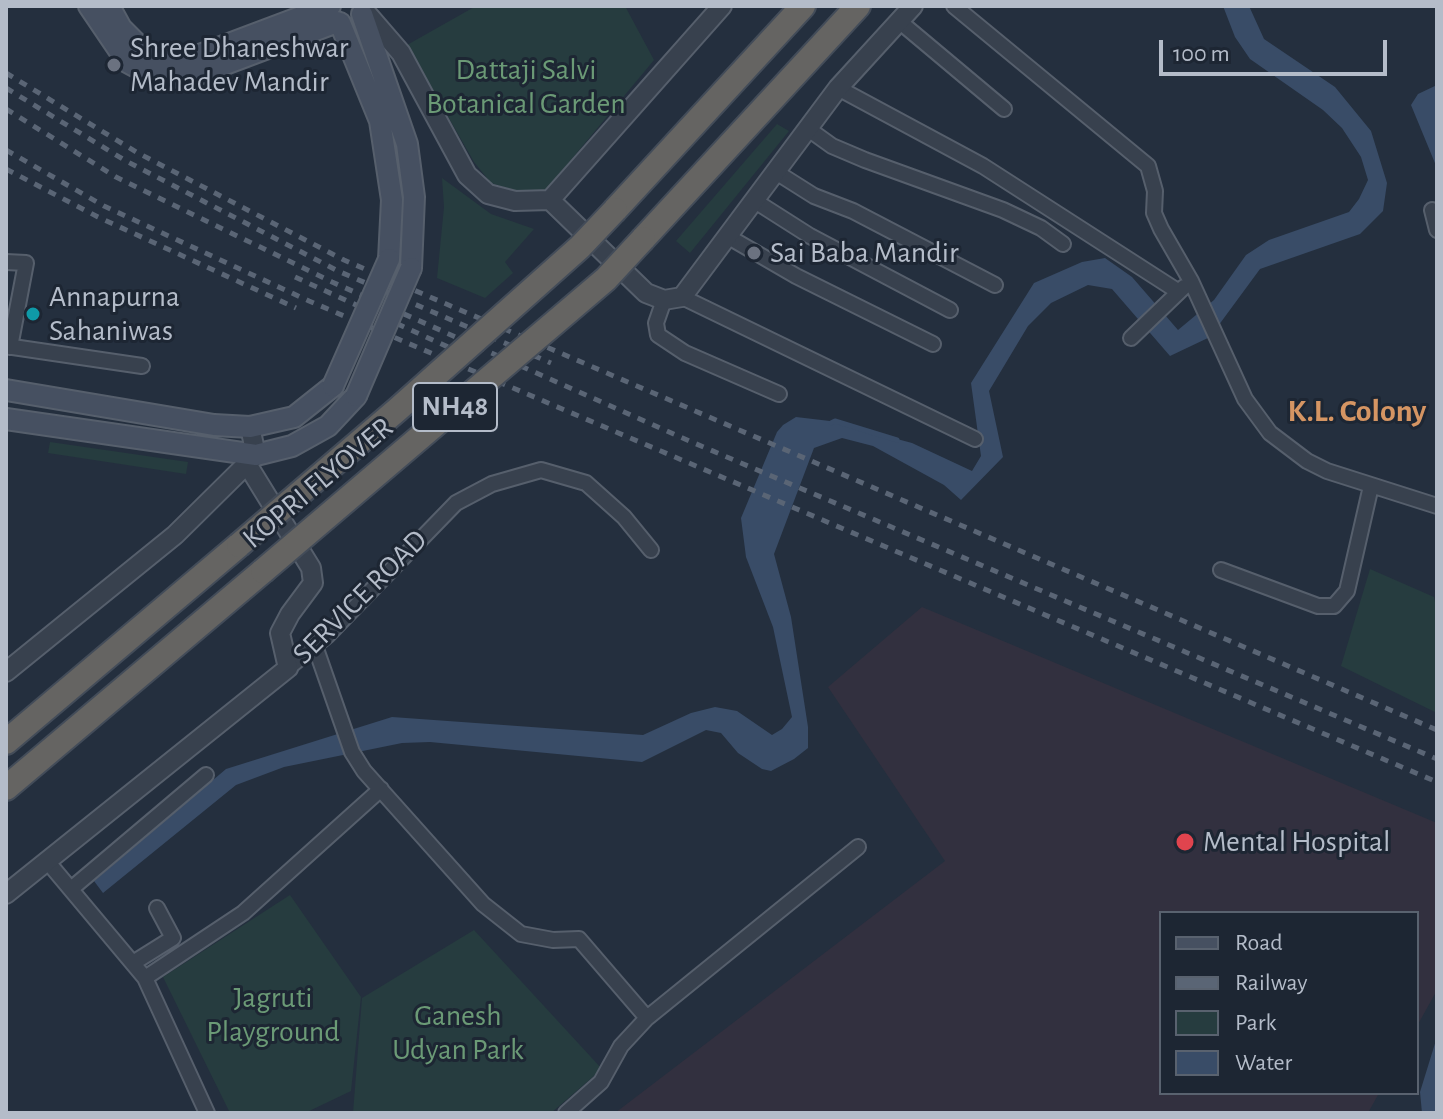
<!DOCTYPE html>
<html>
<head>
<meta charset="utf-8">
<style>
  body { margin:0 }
  #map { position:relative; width:1443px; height:1119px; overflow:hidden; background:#242f3e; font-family:"Alegreya Sans",sans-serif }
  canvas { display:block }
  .frame { position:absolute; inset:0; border:8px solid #b4bcc9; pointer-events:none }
  .legend { position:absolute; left:1159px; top:911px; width:260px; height:184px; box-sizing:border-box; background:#1d2633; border:2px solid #59626f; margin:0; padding:10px 14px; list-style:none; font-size:24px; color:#b4bcc9 }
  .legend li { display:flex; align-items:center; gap:16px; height:40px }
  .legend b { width:40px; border:2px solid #59626f }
  .scale { position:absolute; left:1159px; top:40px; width:228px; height:36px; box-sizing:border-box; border:4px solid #b4bcc9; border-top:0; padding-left:10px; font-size:24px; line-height:28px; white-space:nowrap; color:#b4bcc9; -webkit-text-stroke:6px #1d2633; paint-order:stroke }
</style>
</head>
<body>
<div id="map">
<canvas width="1443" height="1119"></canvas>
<div class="frame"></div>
<ul class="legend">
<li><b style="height:10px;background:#465061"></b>Road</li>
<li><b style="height:10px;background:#5a6575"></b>Railway</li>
<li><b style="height:22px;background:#263c3f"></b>Park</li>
<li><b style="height:22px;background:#394c67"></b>Water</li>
</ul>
<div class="scale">100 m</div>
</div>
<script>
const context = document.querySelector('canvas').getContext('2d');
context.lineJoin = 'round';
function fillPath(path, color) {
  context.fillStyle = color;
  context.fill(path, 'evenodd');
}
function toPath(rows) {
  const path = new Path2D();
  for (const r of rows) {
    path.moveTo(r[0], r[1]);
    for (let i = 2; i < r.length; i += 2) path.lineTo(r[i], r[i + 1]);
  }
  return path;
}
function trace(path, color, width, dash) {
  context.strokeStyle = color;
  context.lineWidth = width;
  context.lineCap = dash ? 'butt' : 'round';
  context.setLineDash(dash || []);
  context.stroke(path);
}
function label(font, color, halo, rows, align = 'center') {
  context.font = font + ' "Alegreya Sans",sans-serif';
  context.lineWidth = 6;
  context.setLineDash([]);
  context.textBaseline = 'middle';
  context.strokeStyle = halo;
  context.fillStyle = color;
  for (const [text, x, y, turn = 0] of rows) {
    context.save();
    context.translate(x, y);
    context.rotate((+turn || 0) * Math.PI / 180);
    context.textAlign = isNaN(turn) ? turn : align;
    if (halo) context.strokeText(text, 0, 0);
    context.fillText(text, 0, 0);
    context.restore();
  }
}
fillPath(toPath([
  [922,607,1437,823,1437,990,1417,1026,1417,913,1161,913,1161,1093,1379,1093,1368,1113,615,1113,945,861,828,687]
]), '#32303f');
fillPath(toPath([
  [476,6,625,6,654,60,546,190,513,190,491,183,474,162,407,45],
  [777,124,789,131,690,253,676,241],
  [442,178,491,214,534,229,505,262,513,273,485,298,437,278,444,207],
  [50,442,188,462,186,474,48,453],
  [1370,569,1434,597,1437,611,1437,713,1341,666],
  [290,895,361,997,351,1091,305,1113,230,1113,163,977],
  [474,930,602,1069,551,1113,353,1113,362,998]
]), '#263c3f');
fillPath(toPath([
  [1223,6,1249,6,1264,39,1335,87,1371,131,1387,183,1383,211,1360,234,1260,269,1210,337,1170,356,1112,289,1088,285,1051,303,1028,326,989,391,1003,457,961,500,944,485,873,446,842,438,814,448,774,554,791,617,808,727,808,748,794,759,771,771,762,769,738,753,721,733,706,730,642,762,430,742,402,743,284,767,236,785,103,893,94,881,226,769,392,717,643,735,691,713,715,707,737,711,772,735,782,729,792,717,773,627,746,557,741,518,777,432,783,425,796,417,830,421,912,443,972,471,981,456,971,383,1034,283,1082,262,1105,258,1132,277,1178,330,1214,300,1246,255,1269,240,1349,212,1359,199,1368,180,1361,157,1342,128,1323,110,1250,59,1235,37],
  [1437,85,1437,168,1411,105,1418,94],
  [1437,1037,1437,1113,1422,1113,1420,1092]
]), '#394c67');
trace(toPath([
  [831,423,835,421,897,440]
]), '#394c67', 5);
const minor = toPath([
  [954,6,1148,166,1155,191,1154,213,1161,229,1191,281,1245,399,1270,433,1307,461,1327,471,1437,506],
  [899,21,1004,109],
  [838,88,983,166,1179,292],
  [807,128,832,146,865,160,1003,210,1041,228,1063,244],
  [776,172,814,196,853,211,995,285],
  [755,201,810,236,950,310],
  [1432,210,1437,230],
  [727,236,796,276,933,344],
  [6,262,26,263,10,347],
  [682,297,975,439],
  [664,300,656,323,658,335,685,353,779,394],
  [1131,338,1184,287],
  [6,346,142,366],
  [1221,570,1318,606,1334,606,1347,591,1371,486],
  [315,646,352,752,364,771,483,904,521,934,553,940,579,939,647,1018],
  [288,668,328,635,456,503,492,484,541,470,586,483,624,517,651,550],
  [47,861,145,978,207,1113],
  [71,889,206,775],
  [133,963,173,938,157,908],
  [145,978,243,913,381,789],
  [566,1113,601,1082,621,1046,647,1018,858,847]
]);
const tertiary = toPath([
  [363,9,401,53,467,175,488,194,515,201,550,200,722,6],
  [550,200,646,293,664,300,682,297,838,88,913,6],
  [6,672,175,535,256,455,250,427],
  [6,894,288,668,280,633,290,614,313,583,311,568,247,464]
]);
const secondary = toPath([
  [89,6,127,62,151,75,172,77,196,75,337,22],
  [109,6,121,28,148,55,169,61,189,59,330,6],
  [362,14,407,144,414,197,411,268],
  [340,23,380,121,392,200,389,259],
  [6,390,214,425,250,427,294,417,333,386],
  [6,419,256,455,292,446,328,426,356,396]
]);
const trunk = toPath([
  [615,210,803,6],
  [643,239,858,6],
  [6,742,239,545],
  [6,788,263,571]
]);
trace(minor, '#565f6c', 18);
trace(tertiary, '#565f6c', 22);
trace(secondary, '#565f6c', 24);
trace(trunk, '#434c59', 28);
trace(minor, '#38414e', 14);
trace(tertiary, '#38414e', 18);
trace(secondary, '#465061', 20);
trace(trunk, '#656462', 24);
trace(toPath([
  [6,73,138,153,344,260,1437,730],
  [6,88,126,161,338,271,551,363],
  [6,109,116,177,332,282,694,443,1437,759],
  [6,150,104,206,309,301,1437,782],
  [6,169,98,217,296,308],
  [295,277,448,347]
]), '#5a6575', 5, [8, 8]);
const secondaryBridge = toPath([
  [333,386,389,259],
  [356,396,411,268]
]);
const trunkBridge = toPath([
  [239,545,397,410,580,247,615,210],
  [263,571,606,279,643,239]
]);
trace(secondaryBridge, '#565f6c', 24, []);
trace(trunkBridge, '#434c59', 28, []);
trace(secondaryBridge, '#465061', 20);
trace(trunkBridge, '#656462', 24);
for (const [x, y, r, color] of [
  [114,65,8,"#6b7280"],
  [754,253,8,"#6b7280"],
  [33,314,8,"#0f9aa8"],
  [1185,842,10,"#e0444e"]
]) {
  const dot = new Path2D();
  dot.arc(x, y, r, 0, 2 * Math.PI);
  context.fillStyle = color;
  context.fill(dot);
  trace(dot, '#1d2633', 3);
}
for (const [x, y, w] of [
  [455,407,84]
]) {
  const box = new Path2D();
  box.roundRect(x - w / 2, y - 24, w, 48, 6);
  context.fillStyle = '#1d2633';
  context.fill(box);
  trace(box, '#b4bcc9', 2);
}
label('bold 28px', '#b4bcc9', null, [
  ["NH48",455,407]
]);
label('30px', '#b4bcc9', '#1d2633', [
  ["Shree Dhaneshwar",130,48],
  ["Mahadev Mandir",130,82],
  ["Sai Baba Mandir",770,253],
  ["Annapurna",49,297],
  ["Sahaniwas",49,331],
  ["Mental Hospital",1203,842]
], 'left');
label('30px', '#6b9a76', '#1d2633', [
  ["Dattaji Salvi",526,70],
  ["Botanical Garden",526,104],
  ["Jagruti",273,998],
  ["Playground",273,1032],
  ["Ganesh",458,1016],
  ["Udyan Park",458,1050]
]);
label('30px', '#b4bcc9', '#1d2633', [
  ["KOPRI FLYOVER",318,483,-40],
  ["SERVICE ROAD",360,597,-45]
]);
label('bold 32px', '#d59563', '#1d2633', [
  ["K.L. Colony",1357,411]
]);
</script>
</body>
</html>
